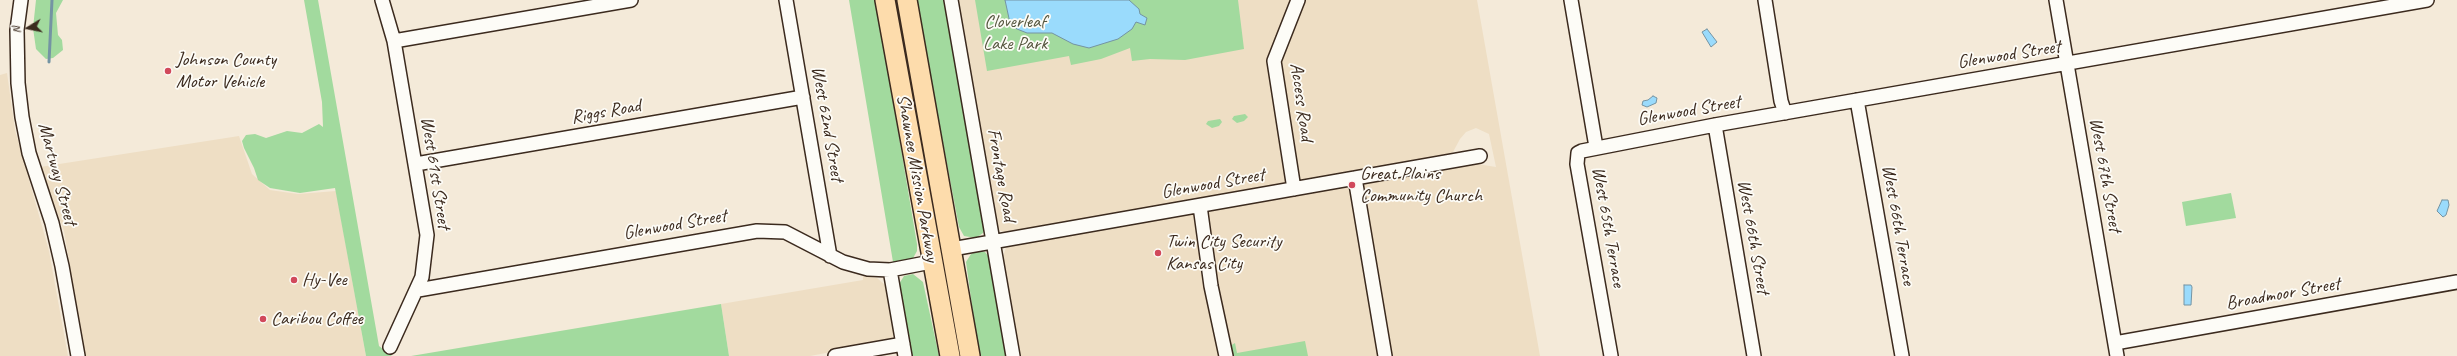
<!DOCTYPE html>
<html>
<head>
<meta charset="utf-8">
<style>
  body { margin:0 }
  #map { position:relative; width:2457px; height:356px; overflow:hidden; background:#f4ead9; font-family:Caveat,sans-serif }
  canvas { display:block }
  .north { position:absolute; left:8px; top:8px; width:40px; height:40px; -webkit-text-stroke:3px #fdfcf7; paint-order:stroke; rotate:260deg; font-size:11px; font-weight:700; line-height:16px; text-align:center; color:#3b2a1e }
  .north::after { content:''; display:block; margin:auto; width:14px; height:18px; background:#3b2a1e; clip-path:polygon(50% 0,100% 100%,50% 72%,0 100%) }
</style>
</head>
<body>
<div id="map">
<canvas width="2457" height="356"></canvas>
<div class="north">N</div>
</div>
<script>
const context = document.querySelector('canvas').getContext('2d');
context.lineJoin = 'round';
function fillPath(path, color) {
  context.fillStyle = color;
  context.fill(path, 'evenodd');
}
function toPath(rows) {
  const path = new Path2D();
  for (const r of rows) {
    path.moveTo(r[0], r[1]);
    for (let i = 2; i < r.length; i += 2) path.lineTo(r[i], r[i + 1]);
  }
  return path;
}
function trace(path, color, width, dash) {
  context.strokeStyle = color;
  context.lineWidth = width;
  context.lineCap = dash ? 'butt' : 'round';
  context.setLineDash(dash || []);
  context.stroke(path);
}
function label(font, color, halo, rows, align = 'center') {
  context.font = font + ' Caveat,sans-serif';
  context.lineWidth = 3.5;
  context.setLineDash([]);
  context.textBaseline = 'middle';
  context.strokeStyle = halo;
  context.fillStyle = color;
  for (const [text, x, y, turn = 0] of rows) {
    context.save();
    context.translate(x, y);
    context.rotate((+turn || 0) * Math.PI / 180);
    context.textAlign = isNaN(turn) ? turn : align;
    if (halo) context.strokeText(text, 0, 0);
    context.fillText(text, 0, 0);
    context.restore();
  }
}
fillPath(toPath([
  [956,0,1477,0,1540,356,1019,356,1002,259,1006,248,1014,243,1477,164,1496,167,1489,134,1476,128,1466,132,1460,139,1453,152,1445,157,1013,233,1001,231,996,226],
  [7,73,15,130,49,251,68,356,0,356,0,75],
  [239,136,252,174,270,190,298,194,336,191,366,356,85,356,64,231,40,167],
  [863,276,877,278,885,285,894,334,890,341,810,356,729,356,721,304,863,280]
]), '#eedec4');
fillPath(toPath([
  [36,0,63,0,56,13,58,35,62,40,63,50,53,58,46,59,36,49,33,28],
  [304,0,318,0,379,346,392,356,366,356,335,188,300,193,270,188,258,180,254,168,244,148,242,141,246,135,255,134,266,138,287,131,302,133,319,124,323,127,322,102],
  [849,0,876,0,917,244,917,251,912,260,903,262,893,262],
  [916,0,945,0,984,224,983,233,976,238,964,236,959,227],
  [975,0,1238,0,1244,49,1185,60,1150,59,1132,61,1130,48,1101,59,1071,65,1069,56,987,71],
  [1245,114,1248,117,1244,121,1237,123,1232,119,1234,116],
  [1220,119,1222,122,1219,126,1212,128,1206,124,1208,121],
  [2231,193,2236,218,2186,226,2182,202],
  [979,251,985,252,991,259,1008,356,979,356,966,262,971,254],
  [913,274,923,282,939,356,911,356,899,284,904,276],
  [721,304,729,356,411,356],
  [1305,341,1308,356,1230,356,1230,346,1235,343,1237,353]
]), '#a2da9e');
const water = toPath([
  [1005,0,1129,0,1139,9,1140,14,1147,18,1145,25,1136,22,1132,29,1118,39,1089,48,1073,44,1052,33,1027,33,1017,29,1010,23,1005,0],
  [1707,29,1717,42,1711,47,1702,32,1707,29],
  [1653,96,1657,98,1656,103,1647,107,1642,105,1643,101,1648,100,1653,96],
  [2442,200,2448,200,2449,205,2446,215,2443,217,2437,211,2442,200],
  [2184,285,2191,285,2192,287,2191,305,2184,305,2184,285]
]);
fillPath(water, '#9adbfc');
trace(water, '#7494a3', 1);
trace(toPath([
  [49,62,52,0]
]), '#7494a3', 3);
const minor = toPath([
  [21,0,17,30,18,83,22,117,29,153,52,223,62,266,78,356],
  [382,0,394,41,427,235,422,277,390,347],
  [786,0,830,256],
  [951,0,1013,356],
  [1571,0,1596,147],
  [1765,0,1781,101,1785,113],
  [2056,0,2117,356],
  [394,41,631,0],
  [1857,100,1902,356],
  [1715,125,1754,356],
  [416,164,803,97],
  [1355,178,1385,356],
  [1294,189,1274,61,1298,0],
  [1200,206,1211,286,1226,356],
  [952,249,1480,156],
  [890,270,905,356],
  [418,290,757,231,785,232,843,262,868,269,890,270,931,262],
  [2115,343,2457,282],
  [835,356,903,344],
  [1611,356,1577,164,1578,153,1582,151,1715,125,2427,0]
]);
const highway = toPath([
  [885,0,950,356],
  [907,0,970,356]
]);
trace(minor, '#3b2a1e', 16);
trace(highway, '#3b2a1e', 22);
trace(minor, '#fdfcf7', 13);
trace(highway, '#fddcac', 19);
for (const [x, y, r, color] of [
  [168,71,4,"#d1495b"],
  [1352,185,4,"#d1495b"],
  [1158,253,4,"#d1495b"],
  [294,280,4,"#d1495b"],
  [263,319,4,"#d1495b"]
]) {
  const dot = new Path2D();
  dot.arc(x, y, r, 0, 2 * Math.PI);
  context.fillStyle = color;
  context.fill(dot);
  trace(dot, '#fdfcf7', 1.5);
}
label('19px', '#55563e', '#fdfcf7', [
  ["Cloverleaf",1015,22],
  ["Lake Park",1015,44]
]);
label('19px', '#3b2a1e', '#fdfcf7', [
  ["Glenwood Street",2009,55,-9],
  ["Access Road",1301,102,82],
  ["Glenwood Street",1689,111,-10],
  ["Riggs Road",606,112,-10],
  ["West 62nd Street",827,124,80],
  ["West 61st Street",435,173,81],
  ["Martway Street",57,174,75],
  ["Frontage Road",1001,175,80],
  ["West 67th Street",2105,175,80],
  ["Shawnee Mission Parkway",917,178,80],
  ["Glenwood Street",1213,184,-10],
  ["Glenwood Street",675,225,-10],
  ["West 66th Terrace",1898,225,80],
  ["West 65th Terrace",1608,227,80],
  ["West 66th Street",1753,237,80],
  ["Broadmoor Street",2283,294,-10]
]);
label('19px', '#3b2a1e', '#fdfcf7', [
  ["Johnson County",176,60],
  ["Motor Vehicle",176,82],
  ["Great Plains",1360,174],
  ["Community Church",1360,196],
  ["Twin City Security",1166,242],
  ["Kansas City",1166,264],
  ["Hy-Vee",302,280],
  ["Caribou Coffee",271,319]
], 'left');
</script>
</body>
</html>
